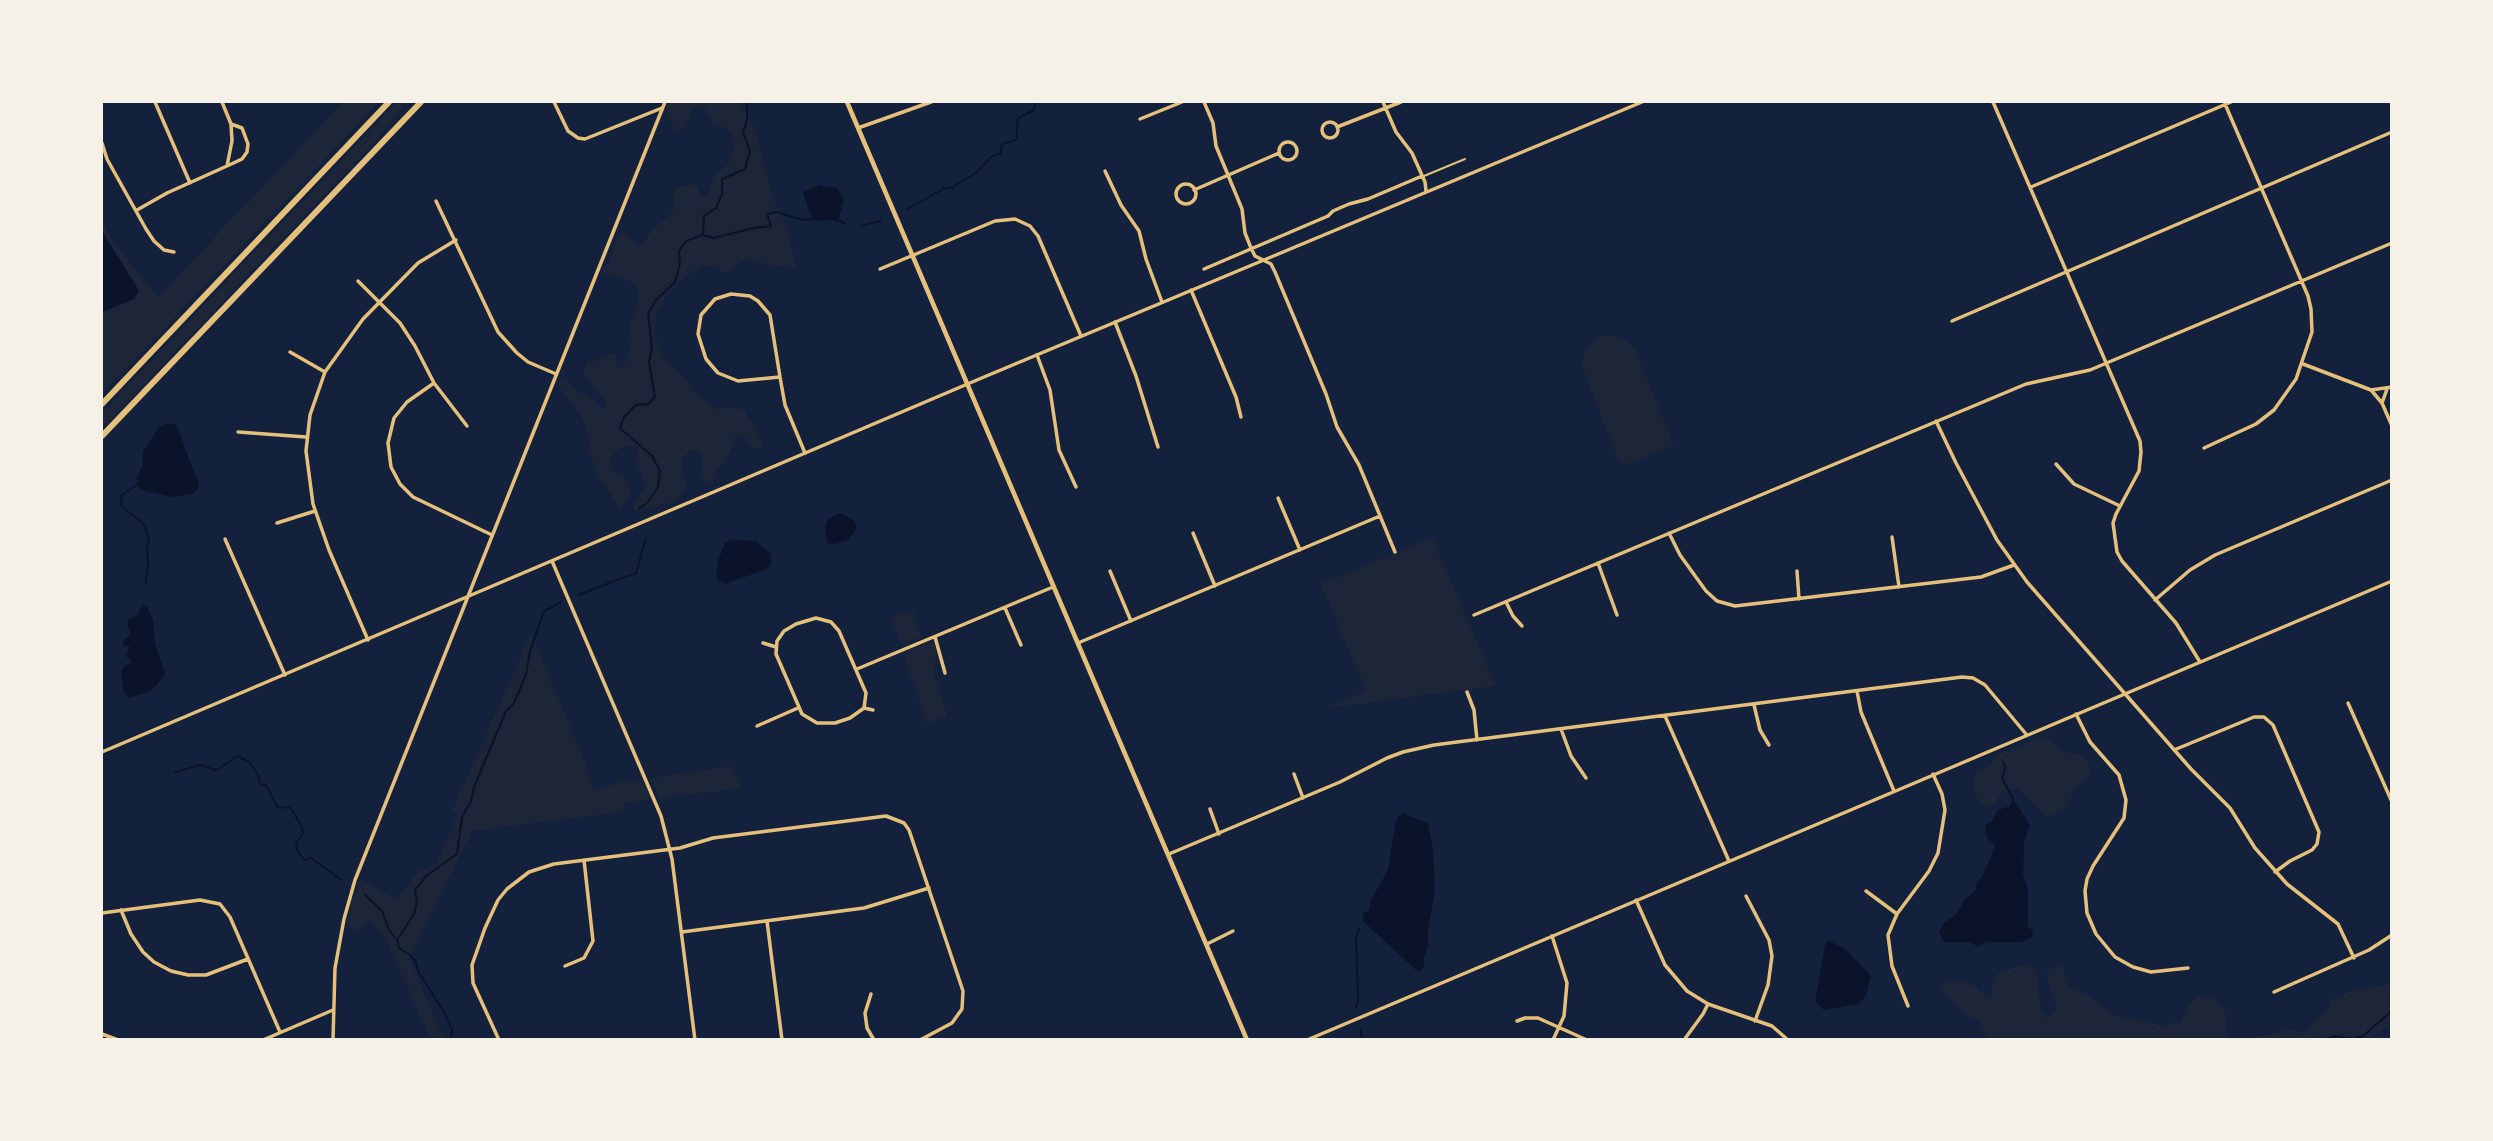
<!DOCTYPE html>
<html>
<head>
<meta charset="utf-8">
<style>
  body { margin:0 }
  #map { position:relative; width:2493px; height:1141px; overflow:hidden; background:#14213d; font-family:"IBM Plex Sans",sans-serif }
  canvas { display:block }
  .frame { position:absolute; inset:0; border:103px solid #f6f1e7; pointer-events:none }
</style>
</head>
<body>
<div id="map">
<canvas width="2493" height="1141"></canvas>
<div class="frame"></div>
</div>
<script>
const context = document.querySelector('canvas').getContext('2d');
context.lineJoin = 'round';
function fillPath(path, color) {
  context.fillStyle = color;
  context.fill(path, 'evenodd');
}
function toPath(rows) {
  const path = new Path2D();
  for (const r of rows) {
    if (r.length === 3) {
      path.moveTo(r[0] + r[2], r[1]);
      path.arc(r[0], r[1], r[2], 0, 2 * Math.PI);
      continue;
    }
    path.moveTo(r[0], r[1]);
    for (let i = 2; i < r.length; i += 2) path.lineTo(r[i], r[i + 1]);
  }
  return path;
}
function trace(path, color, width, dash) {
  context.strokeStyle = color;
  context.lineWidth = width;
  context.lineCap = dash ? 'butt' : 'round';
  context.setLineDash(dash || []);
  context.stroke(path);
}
fillPath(toPath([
  [343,102,379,102,102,394,102,312,134,299,139,291,102,231,102,223,117,247,158,297],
  [397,102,407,102,376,140,102,429,102,413],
  [670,102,741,102,743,108,754,126,774,201,787,227,796,265,792,268,785,266,772,268,754,260,745,260,725,274,717,267,703,266,686,276,668,293,656,315,654,333,665,360,689,382,693,392,714,407,719,409,739,408,744,411,756,427,762,444,762,448,756,449,751,447,743,435,735,436,732,448,728,453,726,463,716,469,716,479,708,482,700,479,703,461,701,455,698,450,691,450,683,457,682,469,688,488,679,498,667,504,636,512,633,507,645,486,637,463,636,449,632,446,626,446,619,449,610,458,613,472,623,474,629,486,628,498,621,510,599,477,588,451,589,438,584,421,558,385,559,380,567,379,573,388,592,398,601,407,605,408,606,404,603,398,584,374,586,364,610,354,615,354,617,366,622,369,628,355,630,324,638,304,638,289,632,282,602,273,604,267,609,263,617,236,624,232,636,244,642,245,653,229,669,216,674,208,673,194,678,187,690,184,696,186,701,195,707,195,714,177,729,163,734,146,731,133,728,129,714,125,706,114,706,108,701,107,695,108,690,114,686,128,676,131,667,115,666,108],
  [1607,335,1621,337,1634,347,1673,443,1673,446,1623,466,1618,459,1582,367,1585,349,1598,337],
  [1432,537,1496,686,1326,708,1366,691,1321,584],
  [913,610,921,637,901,645,891,618],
  [531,634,586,764,593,791,621,782,642,779,651,799,623,803,623,812,472,831,409,958,444,1039,431,1039,385,938,371,919,354,933,347,923,351,906,360,879,396,899,419,871,436,865,458,813,452,811],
  [927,642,933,643,937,650,934,674,947,715,927,724,903,653],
  [2042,736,2048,738,2063,752,2080,754,2089,764,2091,772,2089,776,2075,789,2066,808,2046,818,2018,787,2001,794,1991,808,1983,804,1977,799,1974,784,1975,773,1991,765,1995,756],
  [731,766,741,788,659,798,650,778],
  [2029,965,2035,970,2041,1010,2047,1018,2057,1010,2046,974,2050,968,2059,966,2063,968,2070,988,2087,994,2114,1015,2162,1026,2182,1020,2188,1005,2197,996,2215,997,2225,1011,2229,1038,2240,1039,1987,1039,1980,1021,1966,1015,1944,993,1942,984,1948,979,1973,985,1988,999,1993,997,1992,990,1997,974,2018,966],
  [2391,983,2391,1024,2371,1038,2251,1039,2292,1029,2304,1034,2310,1025,2325,1014,2332,999,2358,988,2377,987]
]), '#1d2539');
fillPath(toPath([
  [819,185,837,188,844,199,838,220,815,221,810,214,803,192],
  [102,231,139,291,134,299,102,312],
  [166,424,176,424,199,485,198,489,192,494,173,497,140,490,136,477,143,466,143,452,158,428],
  [840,513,852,519,857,525,855,531,847,541,833,544,828,543,825,533,826,523,829,518],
  [735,540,755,541,771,553,771,563,767,569,725,584,717,580,717,564,725,542],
  [143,604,147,606,153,620,155,643,165,674,156,686,148,692,129,698,123,690,121,672,124,666,130,664,132,660,125,656,130,647,123,645,123,641,131,634,127,626,129,619,137,615],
  [2013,799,2030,825,2024,841,2023,874,2028,891,2028,926,2033,931,2032,937,2022,942,1986,942,1978,947,1970,942,1944,942,1939,932,1943,924,1957,913,1965,899,1976,890,1976,884,1983,875,1995,846,1986,836,1985,825,1992,821,1998,810,2010,806],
  [1406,812,1406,815,1428,823,1433,850,1435,891,1428,928,1428,946,1423,960,1425,965,1421,971,1417,971,1363,921,1363,914,1369,910,1371,900,1388,870,1395,824,1399,815],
  [1826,941,1830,941,1846,950,1871,976,1865,997,1858,1004,1824,1010,1815,1001]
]), '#0b132b');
trace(toPath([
  [906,210,945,188,953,187,976,173,991,157,1001,153,1002,144,1016,140,1018,118,1034,110,1035,102],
  [835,219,846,224],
  [863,225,881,221],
  [703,234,704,216,716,208,722,194,722,179,745,169,750,151,743,133,747,119,747,102],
  [138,484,121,496,122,507,144,524,149,541,147,549,148,562,146,582],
  [639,509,649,501,658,487,660,471,652,456,620,428,624,417,636,405,648,404,655,397,649,362,652,347,648,313,656,300,675,282,680,264,679,251,686,241,702,235,714,238,754,228,771,226,767,214,776,212,804,220,813,219],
  [578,595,636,573,646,538],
  [2003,762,2005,768,2002,778,2013,799],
  [175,772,200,765,216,770,238,756,249,762,258,774,260,784,267,786,277,807,291,808,302,827,303,834,296,843,297,850,304,860,311,858,342,880],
  [365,895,382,911,389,930,396,939],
  [1356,1008,1358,1000,1356,937,1359,929],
  [1360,1030,1363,1040],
  [451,1040,452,1030,444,1012,418,971,416,962,410,955,399,948,397,940,414,914,417,901,415,890,426,876,457,854,462,817,471,801,474,787,506,711,514,703,526,674,530,651,544,611,561,602],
  [2321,1040,2336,1036,2353,1039,2363,1036,2392,1011]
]), '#0b132b', 2);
trace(toPath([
  [1424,176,1465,159]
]), '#e5c07b', 2);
trace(toPath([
  [155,102,190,183],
  [554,102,568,131,578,138,585,139,662,108],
  [1204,102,1213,123,1216,146,1242,209,1245,233,1251,248,1255,256,1271,264,1275,272,1326,394,1337,427,1359,465,1395,552],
  [1383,102,1396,132,1412,153,1425,182,1426,191],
  [1993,102,2140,441,2141,452,2139,471,2116,514,2113,523,2117,552,2122,561,2176,623,2200,662],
  [1140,119,1182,102],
  [1330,130,8],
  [1337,127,1401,102],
  [858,128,931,102],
  [1288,151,9],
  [102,143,107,159,146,229,154,241,164,250,174,252],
  [227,166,242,159,247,152,248,144,242,128,231,124],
  [1105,171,1121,205,1139,231,1146,259,1162,302],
  [1186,194,10],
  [2031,187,2231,102],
  [1194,190,1279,153],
  [436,201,498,332,517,353,528,362,556,374],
  [137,210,167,193,227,166,232,141,231,124,222,102],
  [880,269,995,221,1015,219,1030,226,1038,236,1081,336],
  [1204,269,1328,216,1333,211,1349,204,1368,199,1422,176],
  [358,281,400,323,415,346,434,383,467,426],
  [1191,290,1236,397,1241,417],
  [731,294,750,296,758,301,770,315,780,377,738,381,718,373,706,359,698,334,701,315,715,299,731,294],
  [1952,321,2392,132],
  [1115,322,1136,376,1158,447],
  [290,352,325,372],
  [1037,355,1050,390,1059,450,1076,487],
  [2303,364,2371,390,2392,387],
  [780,377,785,405,805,453],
  [434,383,407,402,394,418,388,443,391,467,400,484,413,497,492,535],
  [2387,389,2382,403,2392,426],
  [2371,390,2382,403],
  [1936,421,1956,463,1997,540,2027,582,2191,769,2230,808,2255,848,2287,884,2338,924,2354,958],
  [238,432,306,437],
  [2204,448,2256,424,2274,410,2296,379,2312,332,2311,309,2308,296,2225,104],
  [2056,464,2074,484,2120,506],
  [1278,498,1300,550],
  [277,523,315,511],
  [1193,533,1215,586],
  [1669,533,1680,555,1706,591,1717,601,1735,606,1981,577,2014,565],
  [1892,537,1899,587],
  [225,539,285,675],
  [552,561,661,816,672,859,695,1040],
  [1598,563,1617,615],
  [1110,571,1131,621],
  [1797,571,1799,599],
  [2155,600,2190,570,2215,555,2392,480],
  [1506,602,1513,616,1522,626],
  [1005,608,1021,645],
  [1474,615,2026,384,2090,370,2392,243],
  [816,618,831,622,839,631,866,693,864,708,850,718,835,723,817,723,802,714,776,654,777,641,784,631,796,624,816,618],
  [935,637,945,673],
  [368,640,329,550,313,504,306,451,310,415,325,372,363,319,418,263,456,240],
  [763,643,776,647],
  [1078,643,1380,516],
  [857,669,1053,587],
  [1857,691,1861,712,1894,791],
  [1467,692,1474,710,1477,740],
  [2348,703,2392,802],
  [1754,705,1760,730,1769,745],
  [864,708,873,710],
  [2076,714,2090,742,2119,775,2126,800,2124,818,2093,866,2087,879,2085,891,2087,913,2096,934,2115,957,2133,967,2151,972,2188,968],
  [1665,716,1729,861],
  [757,726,798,708],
  [1561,729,1571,756,1586,778],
  [2174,750,2254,717,2264,717,2273,725,2319,832,2317,844,2312,850,2290,861,2275,872],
  [1294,774,1303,798],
  [1210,809,1219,834],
  [1169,854,1340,782,1387,758,1403,752,1434,745,1962,677,1973,678,1985,685,2026,734],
  [1866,891,1897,914],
  [1746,896,1769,940,1772,956,1768,985,1755,1021],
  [1636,900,1665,965,1687,991,1708,1004,1772,1026,1788,1040],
  [121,910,131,934,143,952,154,962,171,971,188,975,206,975,248,959],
  [102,913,200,900,220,904,230,917,280,1032],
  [767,921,782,1040],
  [682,932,864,908,929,888],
  [1552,936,1567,983,1564,1016,1553,1040],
  [1207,944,1233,931],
  [565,966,584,958,593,941,584,860],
  [2274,992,2369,950,2392,935],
  [871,994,865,1013,867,1028,874,1040],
  [1908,1006,1892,966,1888,935,1897,914,1929,871,1938,853,1945,810,1942,794,1933,774],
  [1517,1021,1525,1018,1538,1018,1587,1040],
  [102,1034,118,1040],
  [263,1040,333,1010],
  [499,1040,473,983,472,965,485,928,498,900,507,889,529,872,554,864,680,848,713,838,886,816,904,823,909,830,963,991,962,1009,952,1023,920,1040],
  [1684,1040,1703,1014,1708,1004]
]), '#e5c07b', 3.5);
trace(toPath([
  [102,752,984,377,1642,102],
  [333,1040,335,968,344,919,355,880,665,102],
  [1307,1040,2392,581]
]), '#e5c07b', 3.5);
trace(toPath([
  [847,102,1247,1040]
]), '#e5c07b', 4.5);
trace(toPath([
  [102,404,389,102],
  [102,436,421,102]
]), '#e5c07b', 6);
</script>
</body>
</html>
